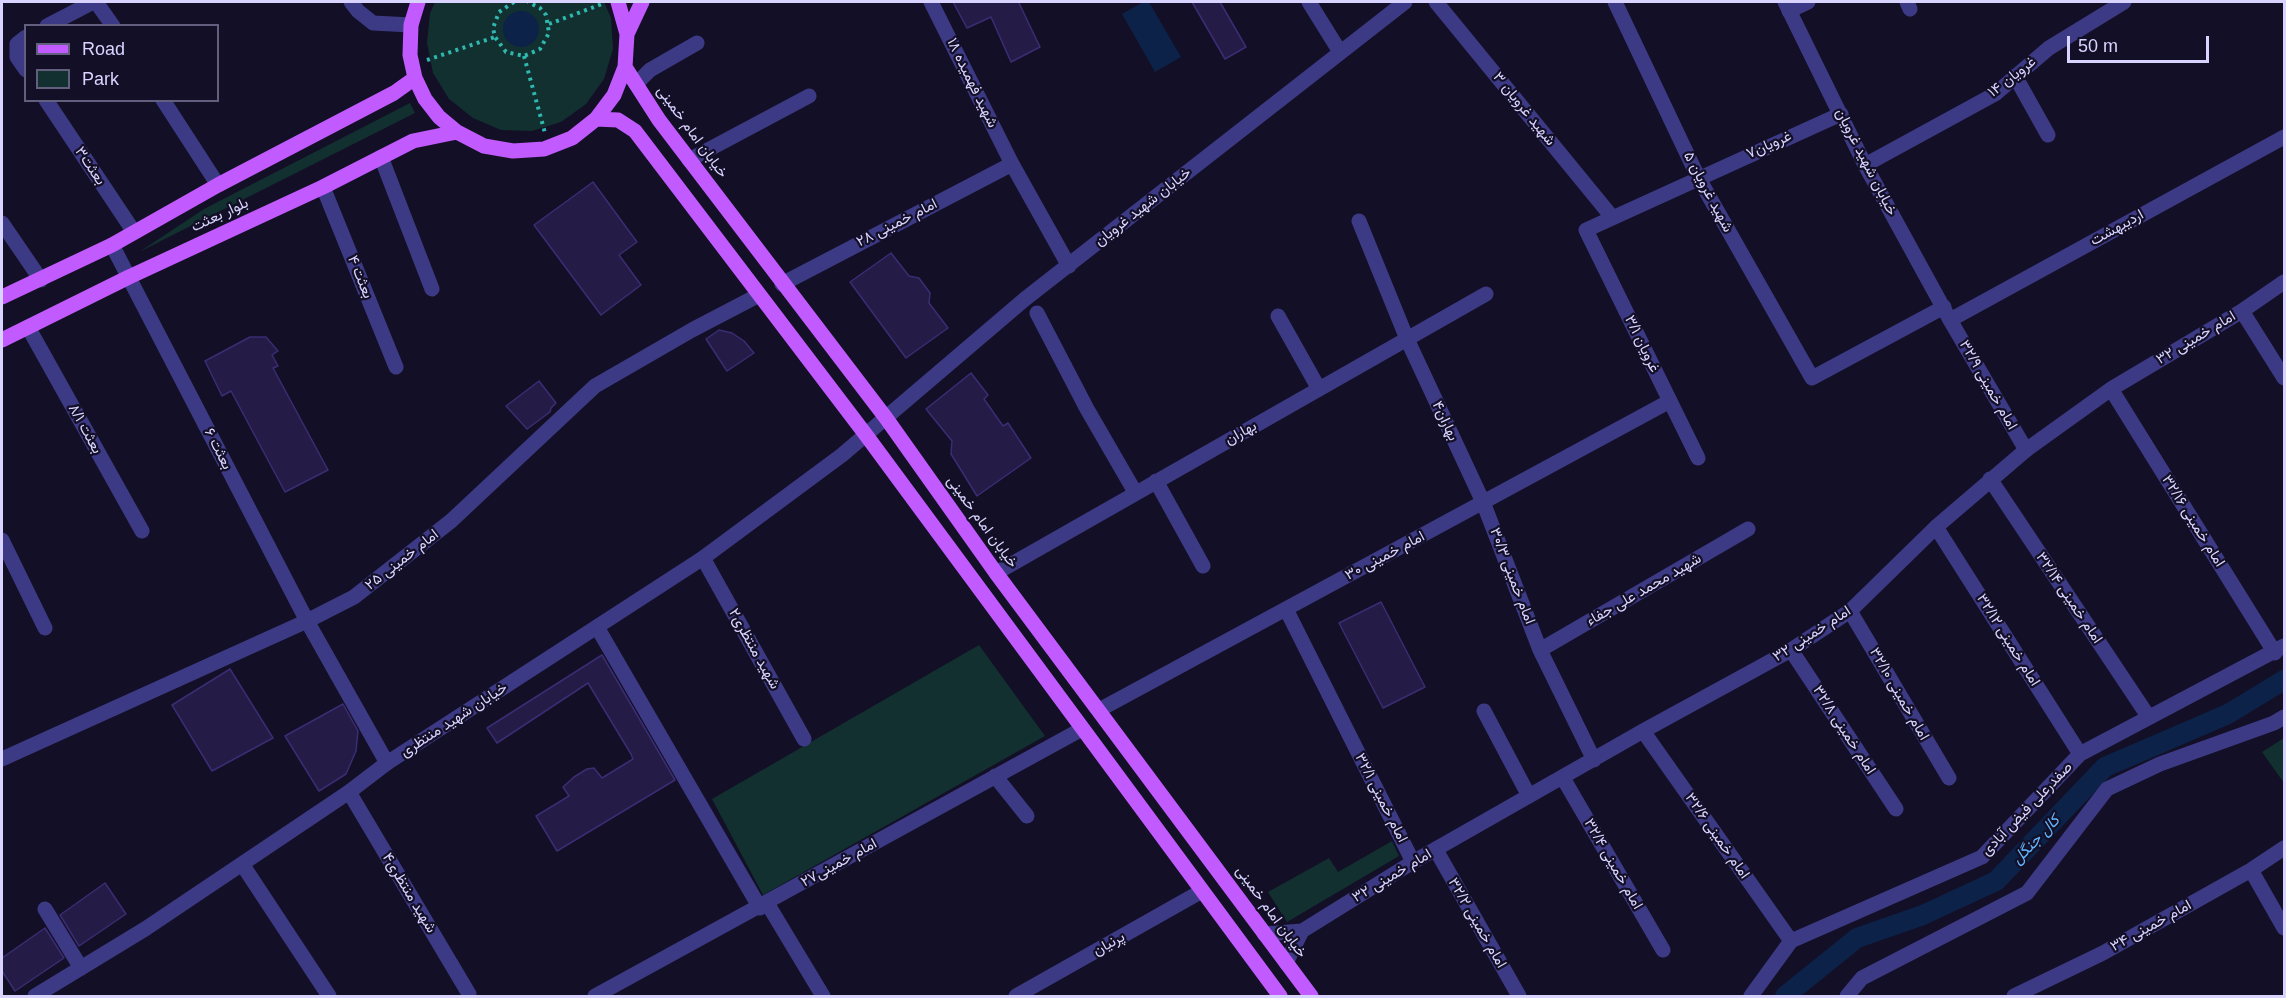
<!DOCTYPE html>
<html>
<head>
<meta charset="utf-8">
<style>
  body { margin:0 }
  #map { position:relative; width:2286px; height:998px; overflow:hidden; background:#130f26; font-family:Arial,sans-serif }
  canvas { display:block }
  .frame { position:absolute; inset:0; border:3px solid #d9d4ff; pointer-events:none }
  .legend { position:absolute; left:24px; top:24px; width:195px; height:78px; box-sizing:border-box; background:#130f26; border:2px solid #625e7d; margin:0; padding:8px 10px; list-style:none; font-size:18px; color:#d9d4ff }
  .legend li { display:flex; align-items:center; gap:12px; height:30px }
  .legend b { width:30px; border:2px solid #625e7d }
  .scale { position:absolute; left:2067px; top:36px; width:142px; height:27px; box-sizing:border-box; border:3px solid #d9d4ff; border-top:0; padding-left:8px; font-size:18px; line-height:21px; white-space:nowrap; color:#d9d4ff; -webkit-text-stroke:4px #130f26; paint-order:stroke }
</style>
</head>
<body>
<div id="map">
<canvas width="2286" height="998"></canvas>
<div class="frame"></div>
<ul class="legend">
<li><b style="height:8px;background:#c25bff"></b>Road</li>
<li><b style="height:16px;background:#12302f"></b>Park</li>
</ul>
<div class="scale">50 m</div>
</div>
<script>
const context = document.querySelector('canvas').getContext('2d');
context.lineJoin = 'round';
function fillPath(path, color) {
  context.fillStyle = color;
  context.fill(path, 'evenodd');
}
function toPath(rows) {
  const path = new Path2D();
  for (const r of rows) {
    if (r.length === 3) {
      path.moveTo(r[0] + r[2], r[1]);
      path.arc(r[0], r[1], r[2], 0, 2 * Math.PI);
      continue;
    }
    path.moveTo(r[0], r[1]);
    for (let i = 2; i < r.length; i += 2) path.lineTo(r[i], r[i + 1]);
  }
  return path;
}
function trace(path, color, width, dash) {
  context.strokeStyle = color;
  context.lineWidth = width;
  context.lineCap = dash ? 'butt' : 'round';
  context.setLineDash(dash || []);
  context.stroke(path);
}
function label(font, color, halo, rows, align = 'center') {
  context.font = font + ' Arial,Vazirmatn,sans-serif';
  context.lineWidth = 4.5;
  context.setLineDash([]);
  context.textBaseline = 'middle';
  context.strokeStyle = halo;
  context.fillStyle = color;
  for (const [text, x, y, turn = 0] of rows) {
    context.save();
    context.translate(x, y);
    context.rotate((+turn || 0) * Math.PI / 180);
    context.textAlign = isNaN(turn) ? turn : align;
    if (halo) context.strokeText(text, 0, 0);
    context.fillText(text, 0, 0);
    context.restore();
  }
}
fillPath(toPath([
  [435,2,604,2,611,18,613,49,604,79,586,104,561,122,532,131,501,130,473,118,449,99,433,73,427,43,430,13],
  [410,103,415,113,139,252,204,209],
  [979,645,1045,736,763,895,712,799],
  [2284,738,2284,783,2262,752],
  [1392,841,1399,856,1287,922,1268,892,1329,858,1338,872]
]), '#12302f');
fillPath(toPath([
  [1143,2,1149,2,1181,57,1155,72,1122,14],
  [521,29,18]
]), '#0c2248');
trace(toPath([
  [1785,996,1857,938,1923,915,1996,881,2105,767,2228,714,2284,680]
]), '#0c2248', 20);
const building = toPath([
  [953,2,1021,2,1019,3,1040,47,1011,62,991,17,967,28,953,2],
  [1192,2,1220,2,1246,47,1225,59,1192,2],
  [593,182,637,242,619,255,641,285,601,315,534,225,593,182],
  [891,253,909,276,919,278,930,293,929,303,948,328,906,358,850,282,891,253],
  [719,330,732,333,744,341,754,353,727,371,706,339,719,330],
  [250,337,266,337,278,351,272,355,278,366,273,368,328,470,285,492,231,391,222,396,205,361,250,337],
  [971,373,988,395,984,399,1003,426,1008,423,1031,458,977,496,951,454,952,441,926,409,971,373],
  [539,381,556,403,551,408,550,412,527,429,506,406,539,381],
  [1381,602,1425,687,1383,708,1339,623,1381,602],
  [602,655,675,780,557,851,536,816,569,796,563,787,574,777,587,769,594,768,602,778,633,759,631,754,588,683,497,743,487,728,602,655],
  [230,669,273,738,212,771,172,705,230,669],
  [343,704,358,731,356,751,346,774,319,791,285,736,343,704],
  [105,883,126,914,79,946,60,915,105,883],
  [45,928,64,958,15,991,2,971,2,958,45,928]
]);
fillPath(building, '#241b47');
trace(building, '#3b2d73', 1.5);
trace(toPath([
  [514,2,499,12,493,28,495,37,506,52,524,56,540,49,549,33,546,15,540,8,528,2],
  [549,24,602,4],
  [524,56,545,133],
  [427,60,495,37]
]), '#2fb8b0', 4, [3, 4.5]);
trace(toPath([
  [96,2,113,26],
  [351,2,358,11,373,23,411,25],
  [931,2,1012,164,1069,266],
  [1309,2,1340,52],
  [1436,2,1612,217],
  [1615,2,1698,177,1812,378,1944,307],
  [1907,2,1910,9],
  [1789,11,1808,2],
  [47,26,93,2],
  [26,37,17,44,17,57,26,70],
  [2015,76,2048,135],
  [636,84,650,70,697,43],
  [46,100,134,232],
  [163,100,218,185],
  [381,157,432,289],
  [689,160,809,96],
  [1865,165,1995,94,2049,48,2124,2],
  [323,187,396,367],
  [1359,221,1407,339,1483,502,1540,650,1594,760],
  [2,223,41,280],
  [112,245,307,621,387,763],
  [782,284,1012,164],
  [2242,311,2284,378],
  [1037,313,1087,409,1135,492],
  [1278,316,1319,389],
  [1950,320,2284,137],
  [28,327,142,531],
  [2111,389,2275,653],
  [1698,458,1586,230,1841,114],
  [1990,479,2148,716],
  [1156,481,1203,566],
  [1936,527,2080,754],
  [2,540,45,628],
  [703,558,804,739],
  [996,573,1486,294],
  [1286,609,1413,862],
  [1850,611,1949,778],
  [597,627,760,908],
  [1540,650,1748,529],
  [1791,650,1896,809],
  [1099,710,1670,401],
  [1484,711,1529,796],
  [1643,731,1791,941],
  [2,759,307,621,354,597,451,521,595,386,692,330,759,295],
  [995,776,1027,816],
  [1563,778,1663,950],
  [349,792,469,994],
  [1436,850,1519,996],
  [242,864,329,996],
  [2251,870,2284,928],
  [767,903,823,996],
  [45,909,81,968],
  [1264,934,1302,931,1413,862,1643,731,1791,650,1850,611,1936,527,2026,450,2111,389,2242,311,2284,282],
  [1286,963,1302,931],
  [595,996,1082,729],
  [1016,996,1202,891],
  [1751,996,1791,941,1982,857,2080,754,2284,646],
  [1847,996,1862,978,2027,893,2107,789,2160,764,2274,723,2284,717],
  [2014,996,2103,953,2251,870,2284,848]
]), '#3d3a85', 15);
trace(toPath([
  [1785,2,1865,165,1950,320,2026,450],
  [35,996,145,929,349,792,387,763,703,558,842,455,1025,299,1405,2]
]), '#3d3a85', 15);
trace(toPath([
  [418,2,411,25,410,55,415,78,425,99,439,117,457,132,484,146,513,151,544,149,572,138,596,119,614,95,625,67,627,34,618,2],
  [627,34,642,2],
  [625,67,659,120,886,418,996,573,1311,996],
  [596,119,618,120,635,131,866,435,1280,996],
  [2,297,112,245,218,185,394,93,415,78],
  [2,340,129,277,323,187,413,141,457,132]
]), '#c25bff', 15);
label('15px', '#d9d4ff', '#130f26', [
  ["غرویان ۱۴",2012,77,-38],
  ["شهید فهمیده ۱۸",972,83,64],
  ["شهید غرویان ۳",1524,109,51],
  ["خیابان امام خمینی",692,132,54],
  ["غرویان۷",1769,145,-24],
  ["خیابان شهید غرویان",1866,162,63],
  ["بعثت۳",90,166,56],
  ["شهید غرویان ۵",1708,192,62],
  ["خیابان شهید غرویان",1143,207,-38],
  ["بلوار بعثت",220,215,-25],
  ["امام خمینی ۲۸",897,223,-27],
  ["اردیبهشت",2117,228,-29],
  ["بعثت ۴",360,277,68],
  ["امام خمینی ۳۲",2196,338,-31],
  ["غرویان ۳/۱",1642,344,64],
  ["امام خمینی ۳۲/۹",1988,385,60],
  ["بهاران۴",1445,421,65],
  ["بعثت ۸/۱",85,429,61],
  ["بهاران",1241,433,-29],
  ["بعثت ۶",218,449,63],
  ["امام خمینی ۳۲/۱۶",2193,521,58],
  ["خیابان امام خمینی",982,522,54],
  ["امام خمینی ۳۰",1385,556,-28],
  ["امام خمینی ۲۵",402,560,-38],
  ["امام خمینی ۳۰/۳",1512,576,69],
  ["شهید محمد علی جفاء",1644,590,-30],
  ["امام خمینی ۳۲/۱۴",2069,598,56],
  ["امام خمینی ۳۲",1812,634,-33],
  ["امام خمینی ۳۲/۱۲",2008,640,58],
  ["شهید منتظری۲",754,649,61],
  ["امام خمینی ۳۲/۱۰",1899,694,60],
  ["خیابان شهید منتظری",454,720,-33],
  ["امام خمینی ۳۲/۸",1844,730,57],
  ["امام خمینی ۳۲/۱",1381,798,63],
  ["صفدرعلی فیض آبادی",2027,809,-46],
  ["امام خمینی ۳۲/۶",1717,836,55],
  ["امام خمینی۲۷",839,863,-29],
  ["امام خمینی ۳۲/۴",1613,864,60],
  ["امام خمینی ۳۲",1392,876,-31],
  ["شهید منتظری۴",409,893,59],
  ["خیابان امام خمینی",1271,912,54],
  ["امام خمینی ۳۲/۲",1477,923,60],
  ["امام خمینی ۳۴",2151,926,-29],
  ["پرنیان",1109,944,-29]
]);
label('italic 16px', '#62b6ff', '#130f26', [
  ["کال جنگل",2036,840,-46]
]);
</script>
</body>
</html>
